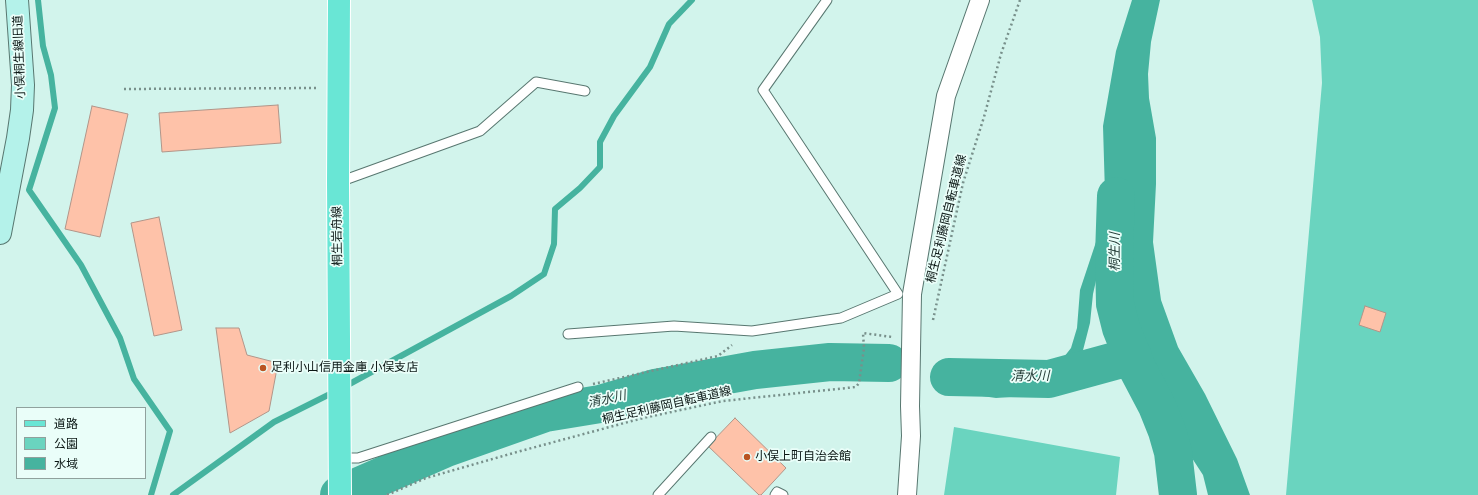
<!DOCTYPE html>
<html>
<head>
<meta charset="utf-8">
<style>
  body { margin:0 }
  #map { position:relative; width:1478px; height:495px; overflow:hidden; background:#d2f4ec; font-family:Poppins,"Noto Sans JP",sans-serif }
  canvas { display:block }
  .legend { position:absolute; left:16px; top:407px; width:130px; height:72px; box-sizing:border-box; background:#eafef9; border:1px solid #90a19d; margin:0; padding:5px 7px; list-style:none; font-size:12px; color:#0a1614 }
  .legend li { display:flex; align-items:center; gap:8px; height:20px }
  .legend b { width:20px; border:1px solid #90a19d }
</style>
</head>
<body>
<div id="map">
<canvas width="1478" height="495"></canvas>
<ul class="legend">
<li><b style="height:5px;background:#69e6d5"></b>道路</li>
<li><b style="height:11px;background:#6ad4bf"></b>公園</li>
<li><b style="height:11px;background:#46b39f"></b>水域</li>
</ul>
</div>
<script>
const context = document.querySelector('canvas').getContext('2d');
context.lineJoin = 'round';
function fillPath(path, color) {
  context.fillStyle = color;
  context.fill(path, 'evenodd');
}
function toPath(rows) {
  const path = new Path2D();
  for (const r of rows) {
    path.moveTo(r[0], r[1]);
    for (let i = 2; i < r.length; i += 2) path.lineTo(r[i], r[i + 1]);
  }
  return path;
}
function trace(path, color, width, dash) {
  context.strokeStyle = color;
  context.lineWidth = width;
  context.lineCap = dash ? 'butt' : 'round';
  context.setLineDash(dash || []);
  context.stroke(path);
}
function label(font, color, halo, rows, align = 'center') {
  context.font = font + ' Poppins,"Noto Sans JP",sans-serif';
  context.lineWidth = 3.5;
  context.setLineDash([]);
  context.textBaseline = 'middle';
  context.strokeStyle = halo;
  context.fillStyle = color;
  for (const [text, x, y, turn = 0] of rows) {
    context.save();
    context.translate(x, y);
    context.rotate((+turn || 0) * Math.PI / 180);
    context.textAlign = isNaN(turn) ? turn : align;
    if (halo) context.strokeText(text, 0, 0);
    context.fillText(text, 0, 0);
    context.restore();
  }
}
fillPath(toPath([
  [1312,0,1478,0,1478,495,1286,495,1322,83,1320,37],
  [954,427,1120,457,1116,495,944,495]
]), '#6ad4bf');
fillPath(toPath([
  [1132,0,1160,0,1151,42,1148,74,1149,98,1156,138,1156,184,1153,242,1161,300,1178,347,1205,394,1237,459,1250,495,1208,495,1203,475,1171,426,1149,380,1130,318,1121,240,1100,263,1093,294,1090,323,1081,358,1069,378,1061,384,1046,390,1024,396,996,398,947,391,952,364,1011,373,1044,373,1057,366,1071,348,1077,328,1080,290,1101,227,1105,194,1103,126,1116,51]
]), '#46b39f');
trace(toPath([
  [38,0,43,46,51,75,55,108,29,190,81,265,120,338,134,379,170,431,151,495],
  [344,387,511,296,544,274,554,244,555,209,580,188,600,167,600,142,614,116,650,67,669,24,692,0],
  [173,495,274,422,334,392]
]), '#46b39f', 6);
trace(toPath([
  [1116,196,1114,256,1115,304,1121,328,1137,368,1157,406,1167,431,1173,452,1178,495],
  [949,377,1049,379,1133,356],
  [339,495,446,448,545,413,600,404,655,388,755,370,830,362,889,363]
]), '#46b39f', 38);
const building = toPath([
  [278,105,281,143,162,152,159,113,278,105],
  [92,106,128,114,100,237,65,229,92,106],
  [159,217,182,330,154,336,131,223,159,217],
  [1365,306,1386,313,1380,332,1359,325,1365,306],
  [216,328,239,328,247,355,278,363,269,411,230,433,216,328],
  [735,418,786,468,761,495,759,495,708,446,735,418]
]);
fillPath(building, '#fec2a9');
trace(building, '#b19589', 1);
const lane = toPath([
  [339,182,480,131,536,82,585,91],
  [568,334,674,326,752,331,841,318,898,294,763,90,827,0],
  [340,458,358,458,578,387],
  [658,495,711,437],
  [775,495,777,492,783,495]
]);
const street = toPath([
  [907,495,911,436,910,406,912,294,946,96,980,0]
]);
const secondary = toPath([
  [0,233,18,138,22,110,23,85,17,0]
]);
const primary = toPath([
  [339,0,338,182,340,495]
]);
trace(lane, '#587770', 11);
trace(street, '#587770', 20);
trace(secondary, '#587770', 24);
trace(primary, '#fff', 24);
trace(toPath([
  [124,89,318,88],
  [933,320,963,183,984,117,1001,54,1020,0],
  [593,384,718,356,732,345],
  [387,495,426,478,517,452,643,418,723,401,856,387,859,383,864,348,863,333,892,337]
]), '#78908b', 2.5, [2, 3]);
trace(lane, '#fff', 9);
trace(street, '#fff', 18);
trace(secondary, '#b4f2ea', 22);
trace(primary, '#69e6d5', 22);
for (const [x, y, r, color] of [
  [263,368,4,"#b95422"],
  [747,457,4,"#b95422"]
]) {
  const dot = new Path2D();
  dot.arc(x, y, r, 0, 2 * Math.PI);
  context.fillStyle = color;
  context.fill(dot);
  trace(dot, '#eafef9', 1.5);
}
label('12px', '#0a1614', '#eafef9', [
  ["小俣桐生線旧道",20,57,-92],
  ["桐生足利藤岡自転車道線",947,219,-76],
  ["桐生岩舟線",338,236,-91],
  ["桐生足利藤岡自転車道線",667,406,-13]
]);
label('12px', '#0a1614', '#eafef9', [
  ["足利小山信用金庫 小俣支店",271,368],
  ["小俣上町自治会館",755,457]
], 'left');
label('italic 13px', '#253d38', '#eafef9', [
  ["桐生川",1116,252,-90],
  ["清水川",1030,377,-1],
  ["清水川",607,400,-12]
]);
</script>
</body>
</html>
